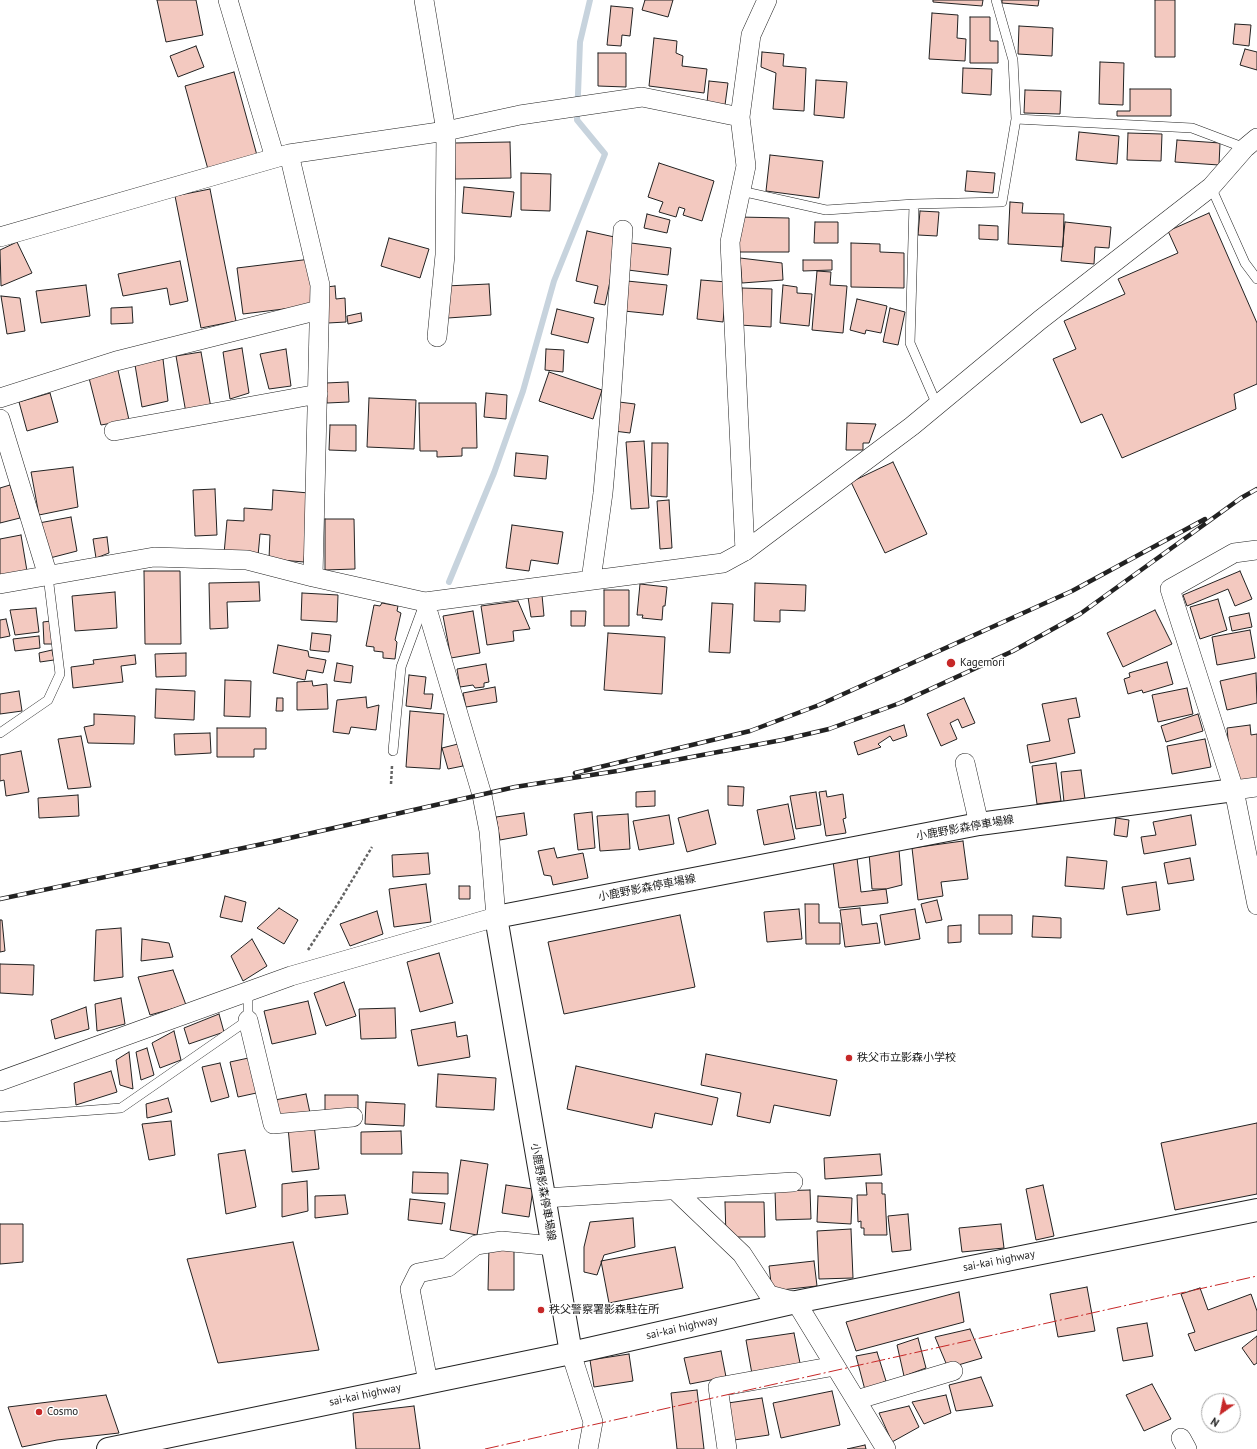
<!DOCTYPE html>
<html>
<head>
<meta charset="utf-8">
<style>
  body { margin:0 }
  #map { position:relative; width:1257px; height:1449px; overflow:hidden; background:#fff; font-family:"PT Sans",sans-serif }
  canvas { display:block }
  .north { position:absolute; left:1201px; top:1393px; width:40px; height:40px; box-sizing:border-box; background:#fff; border:1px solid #a7a7a7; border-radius:50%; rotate:213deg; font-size:11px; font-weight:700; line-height:16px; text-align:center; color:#222 }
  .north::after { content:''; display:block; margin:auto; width:14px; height:18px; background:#c62828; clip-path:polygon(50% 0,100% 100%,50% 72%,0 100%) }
</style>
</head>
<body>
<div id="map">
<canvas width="1257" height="1449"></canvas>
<div class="north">N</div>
</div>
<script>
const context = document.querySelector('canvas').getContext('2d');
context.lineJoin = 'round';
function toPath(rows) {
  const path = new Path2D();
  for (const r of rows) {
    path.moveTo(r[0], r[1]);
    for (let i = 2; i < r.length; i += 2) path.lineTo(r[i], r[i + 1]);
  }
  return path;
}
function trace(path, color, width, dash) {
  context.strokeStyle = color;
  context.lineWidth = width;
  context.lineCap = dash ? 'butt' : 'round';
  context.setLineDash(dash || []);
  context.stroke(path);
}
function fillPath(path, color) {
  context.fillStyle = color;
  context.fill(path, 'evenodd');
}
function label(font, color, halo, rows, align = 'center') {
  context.font = font + ' "PT Sans","Noto Sans JP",sans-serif';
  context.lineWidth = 3;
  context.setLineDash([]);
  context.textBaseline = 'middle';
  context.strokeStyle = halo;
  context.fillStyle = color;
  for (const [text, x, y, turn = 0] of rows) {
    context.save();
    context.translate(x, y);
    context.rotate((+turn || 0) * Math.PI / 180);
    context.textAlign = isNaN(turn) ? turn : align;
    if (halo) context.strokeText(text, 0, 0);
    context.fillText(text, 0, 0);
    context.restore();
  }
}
trace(toPath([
  [449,582,494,473,523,391,554,281,605,154,577,120,580,42,590,0]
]), '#c7d3dd', 6);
const building = toPath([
  [157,0,196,0,203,35,166,42,157,0],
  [645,0,673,0,668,17,642,10,645,0],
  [933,0,983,0,982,6,933,2,933,0],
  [1002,0,1039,0,1038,6,1002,3,1002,0],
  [1155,0,1175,0,1175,57,1155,57,1155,0],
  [611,6,633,8,630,36,622,35,621,46,607,45,611,6],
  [932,13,958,15,957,38,966,39,965,61,929,59,932,13],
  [970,17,990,17,990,41,998,41,998,63,970,63,970,17],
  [1235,24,1251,25,1249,46,1233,44,1235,24],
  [1019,26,1053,28,1052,56,1018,54,1019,26],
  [654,38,677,41,676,53,683,56,682,66,707,69,704,93,649,86,654,38],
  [196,46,204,67,178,77,170,56,196,46],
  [1245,49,1257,52,1257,70,1240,65,1245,49],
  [762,52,784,54,783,66,806,68,804,111,773,109,776,73,761,67,762,52],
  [598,53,626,53,626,87,598,86,598,53],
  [1100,62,1124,63,1123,105,1099,104,1100,62],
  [963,68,992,69,991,95,962,93,963,68],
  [234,72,258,159,209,173,185,86,234,72],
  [816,80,847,82,844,118,814,115,816,80],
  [709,81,728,83,725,105,707,103,709,81],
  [1130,89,1171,89,1171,116,1117,116,1117,111,1130,111,1130,89],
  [1025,90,1061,91,1060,114,1024,113,1025,90],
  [1079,132,1119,136,1117,164,1076,160,1079,132],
  [1128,133,1162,134,1161,161,1127,160,1128,133],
  [1177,140,1220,143,1219,165,1175,162,1177,140],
  [510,142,511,178,455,179,454,143,510,142],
  [770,155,823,161,819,198,766,191,770,155],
  [659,163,714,181,702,221,683,215,685,209,679,207,676,217,659,212,663,202,648,197,659,163],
  [967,171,995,173,993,193,965,191,967,171],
  [521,173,551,174,550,211,521,210,521,173],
  [464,187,514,192,511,217,462,213,464,187],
  [210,189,236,321,201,328,175,196,210,189],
  [1010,202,1023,203,1022,213,1064,214,1063,247,1008,244,1010,202],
  [920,211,939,212,937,236,918,235,920,211],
  [1209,213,1257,323,1257,384,1234,394,1236,409,1122,458,1102,414,1081,423,1053,359,1076,349,1064,321,1125,294,1118,279,1178,253,1168,231,1209,213],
  [647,214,670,220,667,233,644,228,647,214],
  [738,217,789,218,789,252,738,252,738,217],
  [815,222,838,222,838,243,814,243,815,222],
  [1065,222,1111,227,1109,248,1095,247,1094,264,1061,261,1065,222],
  [979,225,998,226,998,240,979,239,979,225],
  [587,231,619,238,605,305,594,303,598,286,576,281,587,231],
  [389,238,429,249,420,278,381,266,389,238],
  [17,242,32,273,1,286,0,250,17,242],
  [631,243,671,248,668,275,628,270,631,243],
  [851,243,880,244,880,252,904,253,904,288,851,287,851,243],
  [740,258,782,263,783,280,742,283,740,258],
  [311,259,316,305,243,314,237,268,311,259],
  [803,260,832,260,832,270,803,271,803,260],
  [180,261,188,301,170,305,167,288,123,296,118,274,180,261],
  [817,271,831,272,830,285,847,286,843,333,812,330,817,271],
  [701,280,727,282,723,322,697,319,701,280],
  [627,281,667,285,663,315,624,311,627,281],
  [489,284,491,315,448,318,446,286,489,284],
  [86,285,90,316,41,323,36,291,86,285],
  [783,285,797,287,797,293,812,294,809,326,780,323,783,285],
  [335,286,336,299,345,298,346,322,328,323,326,287,335,286],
  [742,288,772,289,771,327,740,325,742,288],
  [1,296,20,298,25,331,7,334,1,296],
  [857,299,887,306,881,333,866,330,865,334,850,330,857,299],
  [132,307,133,323,111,324,111,308,132,307],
  [890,308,905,312,898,345,883,342,890,308],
  [557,309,594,318,588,343,551,334,557,309],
  [361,313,362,321,348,324,347,316,361,313],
  [242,348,249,393,230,399,223,352,242,348],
  [286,349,291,386,269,389,260,354,286,349],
  [546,349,564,350,563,372,545,370,546,349],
  [201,352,211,408,186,413,176,356,201,352],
  [163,359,168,401,142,407,135,365,163,359],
  [118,370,129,420,101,425,89,378,118,370],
  [549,372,602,390,593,419,539,401,549,372],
  [348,382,349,402,327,403,326,383,348,382],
  [50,393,58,422,27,431,19,402,50,393],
  [486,393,507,395,506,419,484,417,486,393],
  [369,398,416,400,414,449,367,447,369,398],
  [619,402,635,404,630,433,614,431,619,402],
  [419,403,476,403,477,448,462,448,462,456,437,457,437,451,420,451,419,403],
  [847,423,876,424,869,443,863,443,863,450,846,450,847,423],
  [330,425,356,425,356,451,329,450,330,425],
  [644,441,649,508,631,509,626,442,644,441],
  [652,443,668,443,667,497,651,496,652,443],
  [516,453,548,456,546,479,514,476,516,453],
  [893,462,927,534,885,553,851,482,893,462],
  [73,467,78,507,39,515,31,472,73,467],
  [10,485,20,518,0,523,0,488,10,485],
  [215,489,217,535,195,536,193,490,215,489],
  [273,490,309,493,304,562,269,559,270,535,260,534,258,556,224,554,227,520,244,521,244,508,272,510,273,490],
  [669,500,672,548,660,549,657,501,669,500],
  [71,517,77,551,50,558,39,523,71,517],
  [325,519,354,519,355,569,325,570,325,519],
  [512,525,563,532,558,564,531,560,529,571,506,568,512,525],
  [21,535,27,571,0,575,0,539,21,535],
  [107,537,109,553,96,558,93,539,107,537],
  [144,571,180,571,181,644,145,644,144,571],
  [1240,571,1252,599,1235,606,1228,589,1187,606,1183,595,1240,571],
  [259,582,260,601,227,602,228,628,210,629,209,583,259,582],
  [755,583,806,585,805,611,780,610,780,622,754,621,755,583],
  [640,584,667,587,665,606,663,606,662,620,642,618,643,615,637,615,640,584],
  [604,590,629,590,629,626,604,626,604,590],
  [115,592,117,628,75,631,72,596,115,592],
  [302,593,338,595,337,622,301,620,302,593],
  [542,595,544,616,531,617,528,597,542,595],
  [1218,599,1227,630,1200,639,1190,607,1218,599],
  [518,601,530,629,513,631,514,641,487,645,481,606,518,601],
  [382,603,398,606,397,611,401,613,395,640,397,642,395,659,383,658,383,652,374,651,374,647,366,646,374,605,380,606,382,603],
  [712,603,733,604,730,653,709,652,712,603],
  [36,608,39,632,15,635,10,610,36,608],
  [1155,610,1172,644,1123,667,1107,633,1155,610],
  [473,611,480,653,451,658,443,616,473,611],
  [571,611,586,611,585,626,571,626,571,611],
  [1249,613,1252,627,1232,631,1229,617,1249,613],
  [6,619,10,636,0,638,0,620,6,619],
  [51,621,52,644,44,644,43,622,51,621],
  [1250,630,1255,658,1217,665,1212,637,1250,630],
  [312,633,331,635,329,652,310,650,312,633],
  [608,633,665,637,662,694,604,690,608,633],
  [39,636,40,648,15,651,13,639,39,636],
  [278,645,308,651,309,657,326,660,323,673,307,670,305,680,273,673,278,645],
  [52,650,54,660,40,662,39,653,52,650],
  [186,653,186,676,156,677,155,654,186,653],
  [135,655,136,664,121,666,123,682,73,688,71,667,94,664,93,660,135,655],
  [1167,662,1173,684,1143,693,1142,690,1128,694,1124,679,1130,677,1129,673,1167,662],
  [337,663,353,666,351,683,334,681,337,663],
  [486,664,489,682,484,683,484,687,475,688,473,685,460,687,457,669,486,664],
  [1256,673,1257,703,1227,710,1220,681,1256,673],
  [409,675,426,677,424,694,433,694,431,709,406,706,409,675],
  [225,680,251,681,250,717,224,716,225,680],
  [312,681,313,686,327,684,328,709,297,710,297,682,312,681],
  [495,687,497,702,466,707,463,693,495,687],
  [1187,688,1193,714,1158,722,1152,695,1187,688],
  [156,689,195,691,194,720,155,718,156,689],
  [19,691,22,711,0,714,0,694,19,691],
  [366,697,367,708,379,705,376,730,351,727,349,734,333,732,337,700,366,697],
  [277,698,283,698,283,711,276,711,277,698],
  [964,698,975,723,962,728,958,719,950,723,957,739,941,746,927,714,964,698],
  [1076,698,1080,717,1068,719,1075,753,1030,763,1027,745,1050,741,1042,704,1076,698],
  [410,711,444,714,440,769,406,767,410,711],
  [94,714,135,716,134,744,88,743,84,727,94,725,94,714],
  [1198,714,1203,731,1166,742,1161,726,1198,714],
  [904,725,907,736,893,741,890,736,878,744,881,747,858,755,854,742,904,725],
  [1250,725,1251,735,1257,734,1257,782,1232,784,1227,728,1250,725],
  [217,728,266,728,266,749,254,749,254,757,217,757,217,728],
  [210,733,211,753,175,755,174,734,210,733],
  [81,736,91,787,68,789,58,739,81,736],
  [1205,739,1211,767,1172,774,1167,746,1205,739],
  [458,744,463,766,448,769,442,748,458,744],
  [21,751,29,792,6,796,4,780,0,781,0,755,21,751],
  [1056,763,1061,801,1037,804,1032,766,1056,763],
  [1081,770,1085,799,1064,802,1061,772,1081,770],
  [728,786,744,787,743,806,728,805,728,786],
  [655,791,655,806,636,807,636,792,655,791],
  [826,791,827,797,843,794,846,818,843,819,846,833,826,836,819,792,826,791],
  [816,792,821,825,796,829,790,796,816,792],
  [78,795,79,816,39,818,38,798,78,795],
  [788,804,795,839,764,845,757,810,788,804],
  [708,810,716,844,687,852,678,818,708,810],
  [592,812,595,848,578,850,574,814,592,812],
  [524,813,527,835,500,840,496,817,524,813],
  [628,814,630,849,600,851,597,816,628,814],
  [669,815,674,844,639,850,633,821,669,815],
  [1191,815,1196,845,1144,854,1141,837,1156,835,1153,822,1191,815],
  [1116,818,1129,820,1127,837,1114,835,1116,818],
  [963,841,968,879,941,882,943,896,918,900,912,848,963,841],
  [554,848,557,858,583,853,588,878,553,885,551,876,544,875,538,851,554,848],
  [899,850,902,885,886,889,872,889,869,853,899,850],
  [428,853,430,874,393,877,392,855,428,853],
  [1067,857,1107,861,1104,889,1065,886,1067,857],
  [857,858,861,892,886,889,888,903,839,908,833,861,857,858],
  [1190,858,1194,880,1168,884,1164,863,1190,858],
  [1156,882,1160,910,1127,915,1122,887,1156,882],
  [426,884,431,922,394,927,389,889,426,884],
  [459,886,470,886,470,899,459,899,459,886],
  [225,896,246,902,242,922,220,917,225,896],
  [937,900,942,920,926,923,921,904,937,900],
  [805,904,819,904,819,923,840,923,840,944,806,944,805,904],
  [279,908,298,920,284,944,257,928,279,908],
  [860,908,862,925,877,923,880,943,845,947,840,910,860,908],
  [799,909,802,939,767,942,764,912,799,909],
  [915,909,920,939,885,945,880,915,915,909],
  [377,911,383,934,350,946,340,924,377,911],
  [680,915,695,987,564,1014,548,942,680,915],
  [979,915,1012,915,1012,934,979,934,979,915],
  [1033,916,1061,918,1061,938,1032,937,1033,916],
  [0,920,2,920,5,951,0,952,0,920],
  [961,925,961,942,948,943,948,926,961,925],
  [121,928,123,977,94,981,96,930,121,928],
  [142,939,169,943,173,957,141,961,142,939],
  [252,939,267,966,243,981,231,956,252,939],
  [439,953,453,1003,420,1012,407,962,439,953],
  [0,964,34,965,33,995,0,993,0,964],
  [173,970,186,1005,150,1015,138,977,173,970],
  [344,982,356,1016,326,1026,314,993,344,982],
  [121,998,125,1024,97,1031,95,1004,121,998],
  [308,1001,316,1034,272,1044,264,1011,308,1001],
  [86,1007,89,1029,55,1039,51,1020,86,1007],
  [395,1008,396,1038,361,1039,359,1009,395,1008],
  [219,1014,224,1032,189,1044,184,1028,219,1014],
  [455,1022,457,1037,467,1035,470,1057,418,1066,411,1030,455,1022],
  [174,1031,181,1060,160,1068,152,1043,174,1031],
  [147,1048,154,1075,141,1080,136,1052,147,1048],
  [129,1052,133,1089,120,1085,116,1060,129,1052],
  [706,1054,837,1080,830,1116,774,1105,770,1123,737,1116,741,1093,701,1085,706,1054],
  [253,1057,261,1092,238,1097,230,1062,253,1057],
  [220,1063,229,1097,211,1102,202,1067,220,1063],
  [576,1066,718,1098,712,1125,655,1113,652,1128,567,1109,576,1066],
  [111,1071,117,1092,76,1105,74,1083,111,1071],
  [438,1074,496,1078,494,1110,436,1107,438,1074],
  [306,1094,310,1113,279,1120,275,1100,306,1094],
  [325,1095,358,1095,358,1113,325,1113,325,1095],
  [168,1098,172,1112,147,1118,146,1104,168,1098],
  [366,1102,405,1104,404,1126,365,1124,366,1102],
  [171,1121,175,1155,149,1160,142,1124,171,1121],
  [1257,1123,1257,1194,1175,1210,1161,1143,1257,1123],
  [314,1124,319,1169,292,1172,288,1127,314,1124],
  [401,1131,402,1154,361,1154,361,1132,401,1131],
  [245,1150,256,1207,226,1214,218,1154,245,1150],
  [880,1154,882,1175,825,1179,824,1158,880,1154],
  [461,1160,488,1164,477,1235,450,1230,461,1160],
  [413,1172,448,1173,448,1194,412,1193,413,1172],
  [307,1181,308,1211,282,1217,282,1184,307,1181],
  [866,1183,882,1183,882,1194,885,1194,887,1235,864,1235,864,1228,861,1228,861,1221,858,1222,857,1195,867,1195,866,1183],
  [506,1185,533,1189,529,1217,502,1213,506,1185],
  [1043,1185,1054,1236,1036,1240,1026,1189,1043,1185],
  [810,1190,811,1219,776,1220,775,1191,810,1190],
  [345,1195,348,1214,315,1218,315,1196,345,1195],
  [818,1196,852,1198,851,1224,817,1222,818,1196],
  [410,1199,445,1203,442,1224,408,1220,410,1199],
  [725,1202,764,1202,765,1237,726,1237,725,1202],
  [908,1214,911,1250,892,1252,888,1216,908,1214],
  [633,1218,635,1247,604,1255,597,1275,584,1272,584,1247,590,1222,633,1218],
  [0,1224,23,1224,23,1262,0,1264,0,1224],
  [1001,1224,1004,1248,962,1252,959,1228,1001,1224],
  [851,1229,853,1278,819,1279,817,1231,851,1229],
  [293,1242,319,1350,218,1363,187,1259,293,1242],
  [489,1246,514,1247,514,1290,488,1290,489,1246],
  [675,1247,683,1288,609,1303,601,1261,675,1247],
  [814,1261,817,1286,772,1291,769,1266,814,1261],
  [1087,1287,1095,1331,1058,1337,1050,1294,1087,1287],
  [1200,1288,1208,1310,1251,1294,1257,1311,1257,1330,1195,1351,1188,1334,1195,1332,1181,1294,1200,1288],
  [959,1292,964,1322,856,1351,846,1322,959,1292],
  [1147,1323,1153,1356,1123,1361,1117,1328,1147,1323],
  [970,1329,982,1358,948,1368,935,1337,970,1329],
  [794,1333,801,1368,752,1374,746,1340,794,1333],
  [1257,1336,1257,1363,1254,1365,1242,1348,1257,1336],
  [918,1338,926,1368,904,1376,897,1345,918,1338],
  [721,1351,726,1377,690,1384,684,1358,721,1351],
  [877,1352,886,1381,865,1390,856,1356,877,1352],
  [629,1354,633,1381,594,1387,590,1360,629,1354],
  [981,1377,993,1406,956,1411,949,1385,981,1377],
  [1152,1384,1171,1419,1144,1431,1126,1395,1152,1384],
  [697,1390,704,1449,677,1449,671,1393,697,1390],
  [832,1391,840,1425,781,1438,773,1403,832,1391],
  [106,1395,119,1433,57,1440,22,1447,8,1407,106,1395],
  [946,1395,951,1413,924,1424,912,1402,946,1395],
  [762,1398,769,1435,734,1440,728,1403,762,1398],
  [414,1406,420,1449,356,1449,353,1413,414,1406],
  [909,1406,919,1427,892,1442,879,1413,909,1406],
  [865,1445,866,1449,847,1449,865,1445]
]);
fillPath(building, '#f3c9c0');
trace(building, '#222', 1);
const service = toPath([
  [1016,119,1192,128,1245,148],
  [1211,187,1245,263,1257,279],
  [741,191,826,210,914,204,1002,202,1016,119,1013,60,996,0],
  [914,204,910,343,937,405],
  [0,733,48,700,60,674,48,576],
  [393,751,401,667,423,607],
  [0,1117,121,1108,248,1020,248,991]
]);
const minor = toPath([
  [228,0,275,158],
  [424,0,446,131,445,255,437,337],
  [289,154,320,285,313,577],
  [0,237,289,154,446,131,520,115,642,97,740,117],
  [0,398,116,361,319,310],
  [0,419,48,576],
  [114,431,318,394],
  [1257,550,1234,553,1170,589,1234,790,1257,905],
  [745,551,730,242,746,166,740,117,751,35,767,0],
  [591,580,603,493,610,414,623,230],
  [0,584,154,557,247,560,313,577,425,602,723,563,745,551,912,426,1040,320,1211,187,1245,148,1257,138],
  [965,763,979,824],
  [1234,790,1257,787],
  [248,1020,273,1124,353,1117],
  [0,1081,291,976,496,917,489,831,482,795,425,602],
  [675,1190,742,1254,769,1295,796,1302,886,1449],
  [545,1198,793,1182],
  [571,1353,593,1422,588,1449],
  [428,1382,410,1289,418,1273,448,1267,476,1245,502,1241,553,1246],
  [856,1400,953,1371],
  [1181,1438,1187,1449],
  [727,1449,718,1387,835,1366]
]);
const secondary = toPath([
  [571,1353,496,917,979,824,1234,790]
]);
const trunk = toPath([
  [108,1449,571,1353,796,1302,1257,1210]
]);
trace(service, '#222', 10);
trace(minor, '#222', 20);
trace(secondary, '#222', 24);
trace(trunk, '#222', 24);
trace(toPath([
  [391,784,392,766],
  [308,950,339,902,372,847]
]), '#646464', 2.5, [3, 2]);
trace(service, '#fff', 9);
trace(minor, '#fff', 19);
trace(secondary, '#fff', 22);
trace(trunk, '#fff', 22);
const rail = toPath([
  [575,773,750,731,819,705,1072,591,1205,519],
  [0,899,272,842,515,787,617,771,782,740,829,729,900,703,1013,651,1080,614,1241,498,1257,489]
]);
trace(rail, '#222', 4.5);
trace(rail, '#fff', 3, [9]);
trace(toPath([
  [485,1449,1257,1276]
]), '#c62828', 1, [14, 3, 2, 3]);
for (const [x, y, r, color] of [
  [951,663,5,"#c62828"],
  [849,1058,4,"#c62828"],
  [541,1310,4,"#c62828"],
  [39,1412,4,"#c62828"]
]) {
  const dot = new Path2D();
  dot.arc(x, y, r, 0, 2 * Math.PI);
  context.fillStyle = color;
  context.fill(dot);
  trace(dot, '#fff', 1.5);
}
label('11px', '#222', '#fff', [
  ["Kagemori",960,663],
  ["秩父市立影森小学校",857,1058],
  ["秩父警察署影森駐在所",549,1310],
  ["Cosmo",47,1412]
], 'left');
label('11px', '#222', '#fff', [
  ["小鹿野影森停車場線",965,828,-10],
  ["小鹿野影森停車場線",647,888,-11],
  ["小鹿野影森停車場線",543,1192,80],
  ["sai-kai highway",999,1261,-11],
  ["sai-kai highway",682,1328,-13],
  ["sai-kai highway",365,1395,-12]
]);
</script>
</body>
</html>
